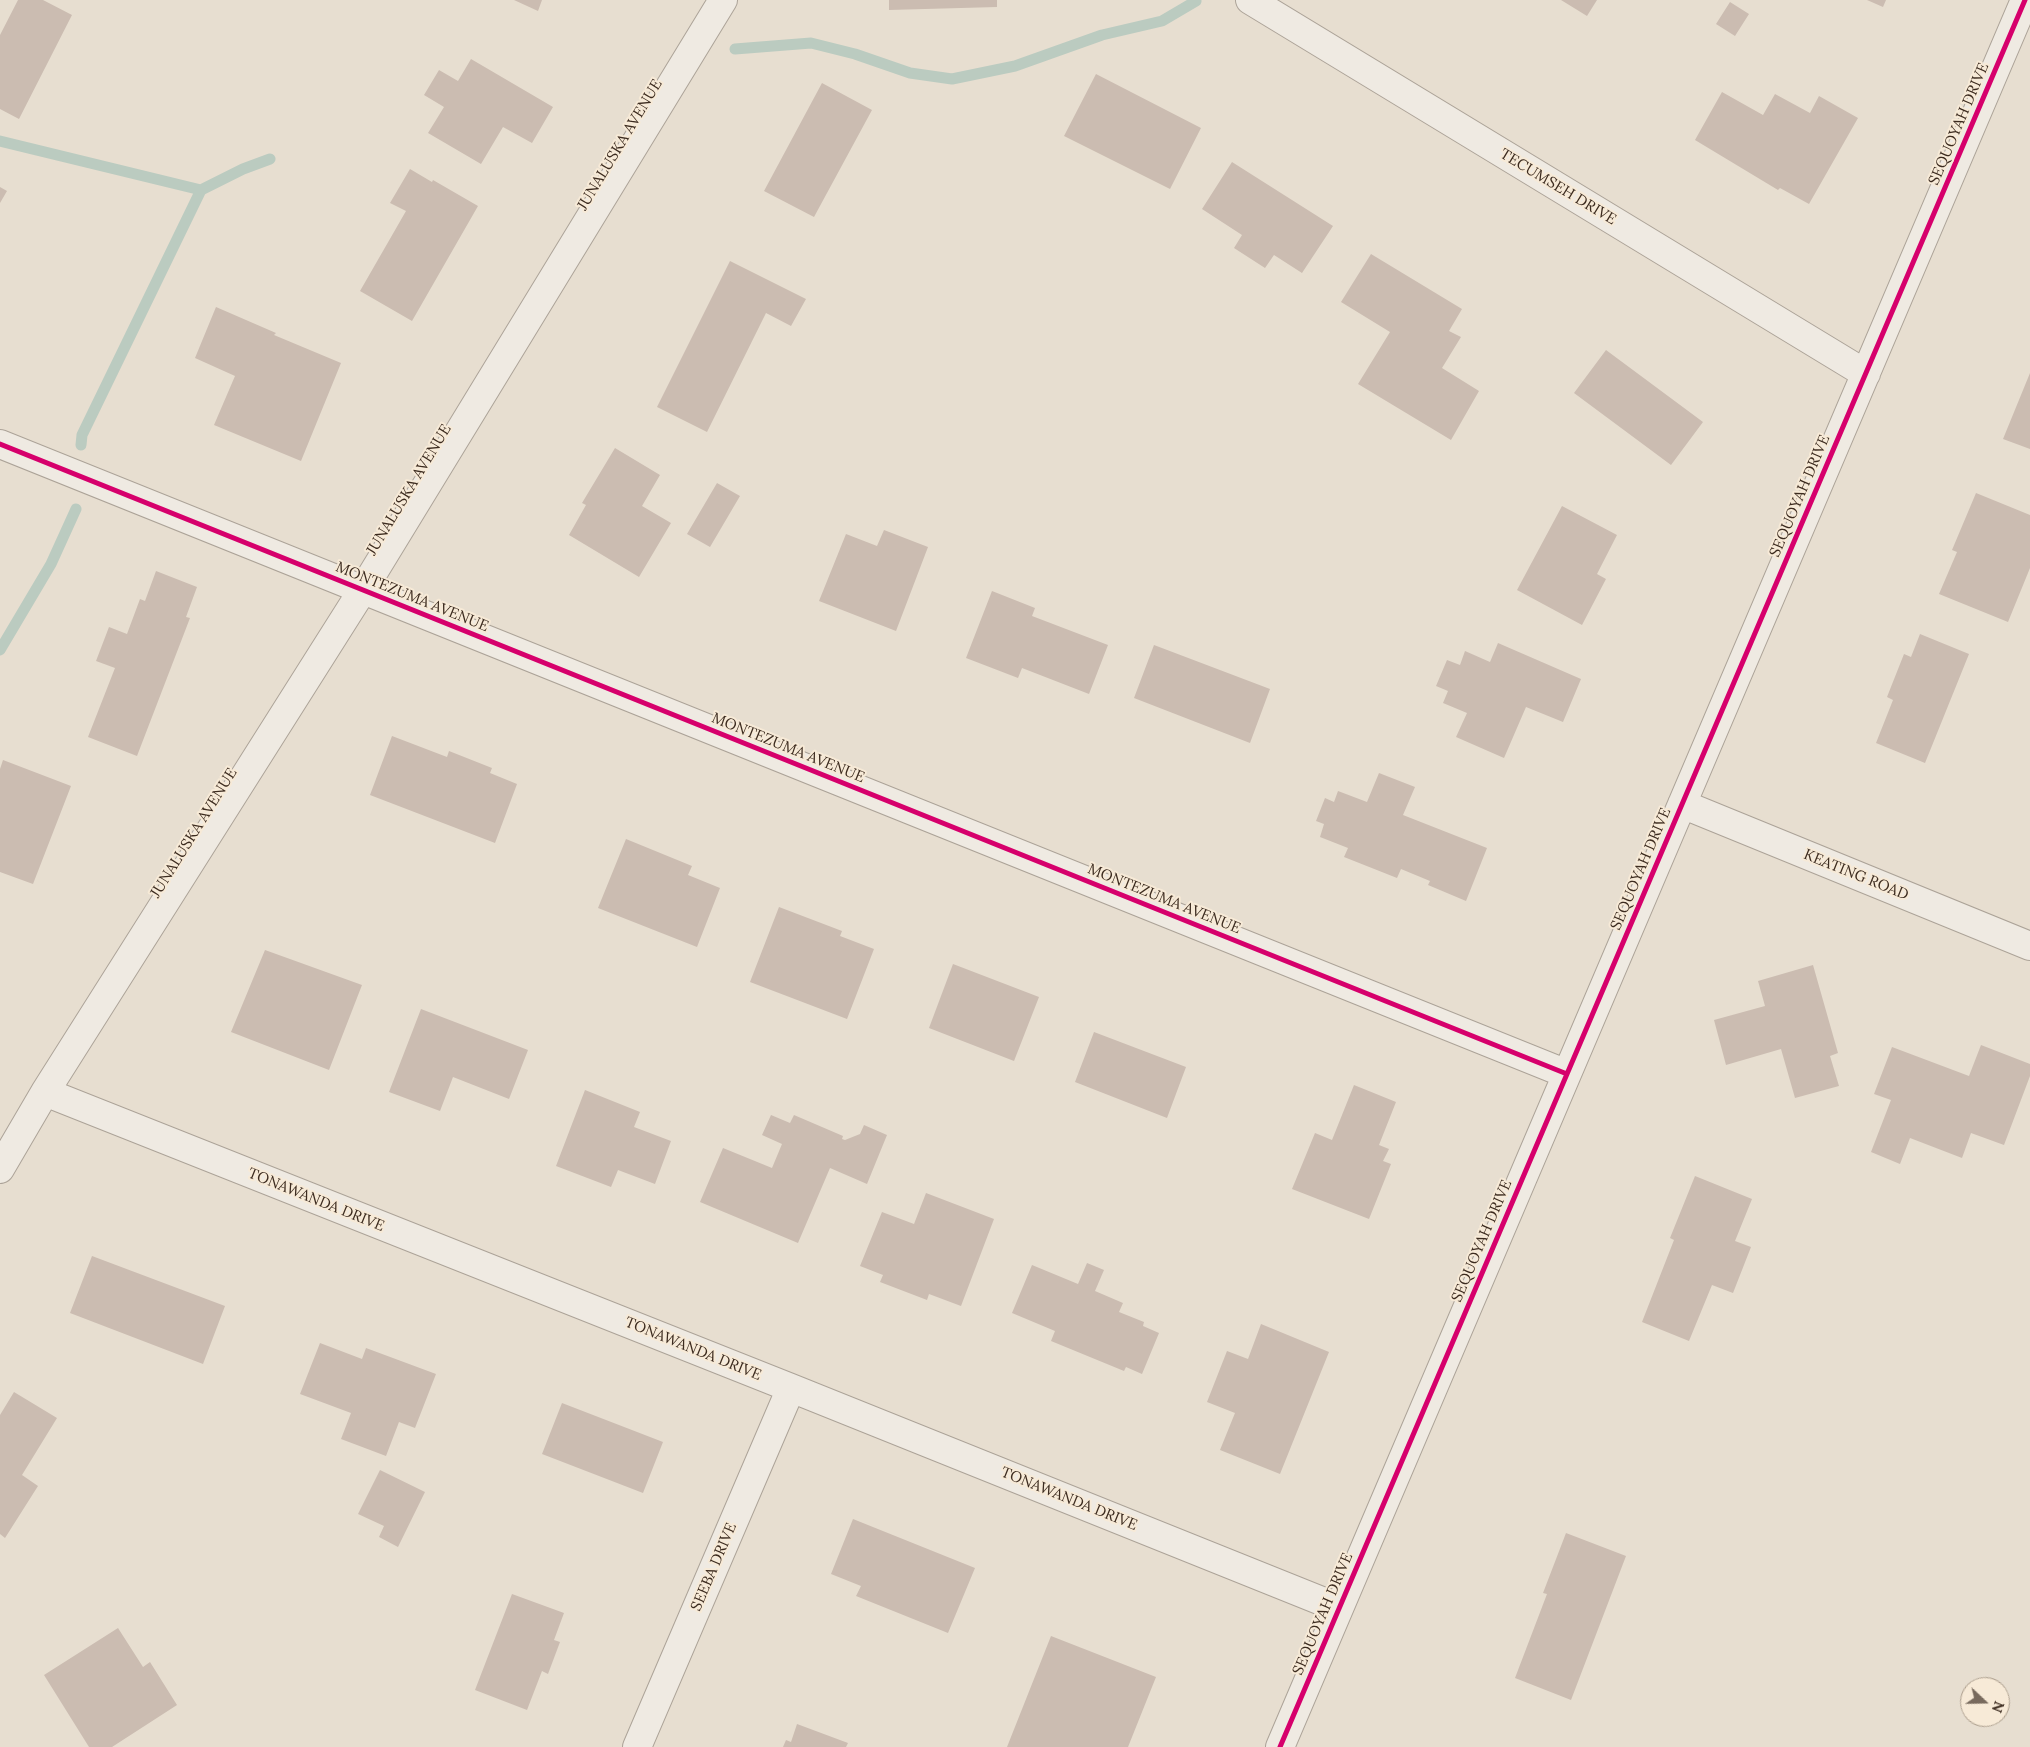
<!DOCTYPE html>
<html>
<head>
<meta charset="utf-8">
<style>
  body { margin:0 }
  #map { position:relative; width:2030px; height:1747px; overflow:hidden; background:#e7ded0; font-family:Lora,serif }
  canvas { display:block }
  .north { position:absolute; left:1960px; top:1677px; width:50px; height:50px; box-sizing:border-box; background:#f7ead7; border:1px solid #ac9e8d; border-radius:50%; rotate:111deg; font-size:14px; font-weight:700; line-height:20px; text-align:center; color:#3c2b1f }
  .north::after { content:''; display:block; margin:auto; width:18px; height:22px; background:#786a5d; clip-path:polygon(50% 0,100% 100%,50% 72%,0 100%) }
</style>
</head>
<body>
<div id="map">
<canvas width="2030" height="1747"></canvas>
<div class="north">N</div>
</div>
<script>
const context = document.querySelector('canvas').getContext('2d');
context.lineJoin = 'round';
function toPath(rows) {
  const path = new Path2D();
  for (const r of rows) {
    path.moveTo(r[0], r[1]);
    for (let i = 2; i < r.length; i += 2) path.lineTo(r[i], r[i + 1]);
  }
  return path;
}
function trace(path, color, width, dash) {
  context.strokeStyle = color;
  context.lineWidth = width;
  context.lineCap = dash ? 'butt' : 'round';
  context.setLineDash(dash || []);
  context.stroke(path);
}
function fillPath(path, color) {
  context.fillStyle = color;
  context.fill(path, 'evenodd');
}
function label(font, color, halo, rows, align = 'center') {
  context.font = font + ' Lora,serif';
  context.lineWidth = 4;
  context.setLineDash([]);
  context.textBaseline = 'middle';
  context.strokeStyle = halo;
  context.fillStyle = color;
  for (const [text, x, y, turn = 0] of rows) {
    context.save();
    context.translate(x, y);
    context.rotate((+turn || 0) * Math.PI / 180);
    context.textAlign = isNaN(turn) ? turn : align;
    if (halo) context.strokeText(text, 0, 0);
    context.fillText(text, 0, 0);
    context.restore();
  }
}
trace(toPath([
  [735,49,811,43,855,54,910,73,952,79,1015,66,1102,35,1162,21,1196,1],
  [0,141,201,190],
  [81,445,82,435,201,190,243,169,270,159],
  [0,650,51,564,76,509]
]), '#bbcbc0', 11);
fillPath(toPath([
  [18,0,43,0,72,15,19,119,0,109,0,35],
  [514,0,542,0,538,11],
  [889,0,997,0,997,7,889,10],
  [1561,0,1597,0,1587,16],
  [1867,0,1886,0,1883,7],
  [1730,2,1749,14,1735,36,1716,24],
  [471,59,553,107,532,143,503,127,481,164,428,133,444,107,424,95,439,70,458,81],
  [1096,74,1201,128,1170,189,1064,136],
  [822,83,872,110,814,217,764,191],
  [1722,92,1763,115,1775,94,1810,113,1819,96,1858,118,1809,204,1780,188,1778,190,1695,140],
  [1232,162,1333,226,1302,273,1274,255,1265,268,1234,248,1242,235,1202,209],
  [410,169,432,182,433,180,478,206,412,321,360,291,406,211,390,203],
  [0,187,7,191,0,203],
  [1371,254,1462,309,1449,331,1461,337,1442,368,1479,391,1451,440,1358,384,1390,332,1341,302],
  [730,261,806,299,791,326,766,313,707,432,657,407],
  [216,307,276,333,274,335,341,363,301,461,214,425,235,376,195,358],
  [1606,350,1703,422,1671,465,1574,393],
  [2030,373,2030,449,2003,439],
  [615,448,660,475,642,506,671,523,639,577,569,535,586,505,582,503],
  [717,483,740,496,710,547,687,534],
  [1976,493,2030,515,2030,568,2008,622,1939,594,1957,552,1952,550],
  [1562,506,1617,535,1597,574,1606,579,1582,625,1517,590],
  [884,530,928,547,896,631,819,601,846,534,877,546],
  [156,571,197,587,186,617,190,618,137,756,88,737,115,668,96,661,109,627,127,634,140,599,145,601],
  [992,591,1035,608,1032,616,1108,645,1089,694,1022,668,1018,678,966,658],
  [1920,634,1969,654,1925,763,1876,743,1893,700,1887,697,1904,654,1911,657],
  [1498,643,1581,679,1563,722,1526,707,1504,758,1456,737,1467,713,1443,703,1448,691,1436,686,1447,660,1460,665,1465,651,1490,662],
  [1154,645,1270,689,1250,743,1134,698],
  [392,736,447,757,449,751,492,768,490,773,517,784,495,843,370,795],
  [3,760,71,786,33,884,0,872,0,769],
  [1379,773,1415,787,1403,815,1487,848,1466,901,1428,885,1430,881,1401,869,1397,878,1344,857,1348,848,1320,837,1324,824,1316,821,1325,798,1334,802,1338,791,1367,802],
  [626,839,692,866,688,875,720,888,697,947,598,908],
  [779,907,842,931,840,936,874,949,847,1019,750,982],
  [265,950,362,985,329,1070,231,1032],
  [953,964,1039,997,1014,1061,929,1028],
  [1813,965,1838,1053,1830,1056,1839,1086,1795,1098,1781,1049,1726,1065,1714,1020,1765,1006,1758,981],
  [421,1009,528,1050,509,1099,453,1077,440,1111,389,1092],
  [1094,1032,1186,1067,1167,1118,1075,1082],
  [1981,1045,2030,1064,2030,1076,2004,1145,1971,1133,1962,1158,1910,1138,1900,1164,1871,1152,1891,1100,1874,1094,1892,1047,1969,1076],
  [1354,1085,1396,1102,1379,1145,1389,1149,1383,1161,1391,1164,1369,1219,1292,1189,1315,1133,1332,1140],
  [585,1090,640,1112,634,1127,671,1141,655,1184,618,1170,611,1187,556,1166],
  [771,1115,790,1123,794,1115,843,1136,842,1139,845,1140,860,1134,864,1125,887,1135,867,1184,830,1168,798,1243,700,1202,723,1148,772,1168,782,1144,762,1135],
  [1695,1176,1752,1199,1735,1241,1751,1247,1733,1293,1712,1285,1689,1341,1642,1322,1674,1240,1670,1238],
  [926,1193,994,1219,961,1306,929,1294,927,1300,880,1282,883,1275,860,1266,882,1212,914,1224],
  [92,1256,225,1306,203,1364,70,1313],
  [1087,1263,1104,1270,1095,1291,1123,1303,1119,1312,1144,1322,1143,1326,1159,1333,1142,1374,1126,1367,1124,1371,1051,1341,1055,1331,1012,1313,1032,1265,1078,1284],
  [1261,1324,1329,1352,1280,1474,1220,1450,1235,1413,1207,1402,1227,1351,1248,1359],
  [320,1343,362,1359,366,1348,436,1374,415,1428,399,1422,386,1456,341,1439,351,1413,300,1394],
  [14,1392,57,1418,22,1475,38,1486,5,1538,0,1534,0,1415],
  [562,1403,663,1442,643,1493,542,1454],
  [380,1470,425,1492,398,1547,379,1537,384,1526,358,1514],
  [853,1519,975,1568,948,1633,856,1596,861,1586,831,1574],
  [1566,1533,1626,1556,1571,1700,1515,1678,1547,1594,1543,1593],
  [512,1594,564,1613,554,1640,560,1642,548,1674,542,1671,527,1710,475,1690],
  [118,1628,143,1667,150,1662,177,1705,112,1747,89,1747,44,1675],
  [1051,1636,1156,1677,1128,1747,1007,1747],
  [797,1724,848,1743,846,1747,783,1747,786,1740,791,1742]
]), '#cbbcb1');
const minor = toPath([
  [1250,0,1866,374],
  [0,444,1567,1074],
  [1682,804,2030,946],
  [45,1092,791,1388,1339,1608],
  [0,1169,45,1092,362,591,723,0],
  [637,1747,791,1388],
  [1280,1747,2025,0]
]);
trace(minor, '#aca398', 30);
trace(minor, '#efeae2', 28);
trace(toPath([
  [0,444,1567,1074],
  [1280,1747,2025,0]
]), '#d6006c', 5);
label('15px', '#3c2b1f', '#f7ead7', [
  ["SEQUOYAH DRIVE",1959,124,-67],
  ["JUNALUSKA AVENUE",620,145,-59],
  ["TECUMSEH DRIVE",1558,187,31],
  ["JUNALUSKA AVENUE",409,490,-59],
  ["SEQUOYAH DRIVE",1800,496,-67],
  ["MONTEZUMA AVENUE",412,597,22],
  ["MONTEZUMA AVENUE",788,748,22],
  ["JUNALUSKA AVENUE",194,833,-58],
  ["SEQUOYAH DRIVE",1641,869,-67],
  ["KEATING ROAD",1856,875,22],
  ["MONTEZUMA AVENUE",1164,899,22],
  ["TONAWANDA DRIVE",316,1200,22],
  ["SEQUOYAH DRIVE",1482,1241,-67],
  ["TONAWANDA DRIVE",693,1349,22],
  ["TONAWANDA DRIVE",1069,1499,22],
  ["SEEBA DRIVE",714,1567,-67],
  ["SEQUOYAH DRIVE",1323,1614,-67]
]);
</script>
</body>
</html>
